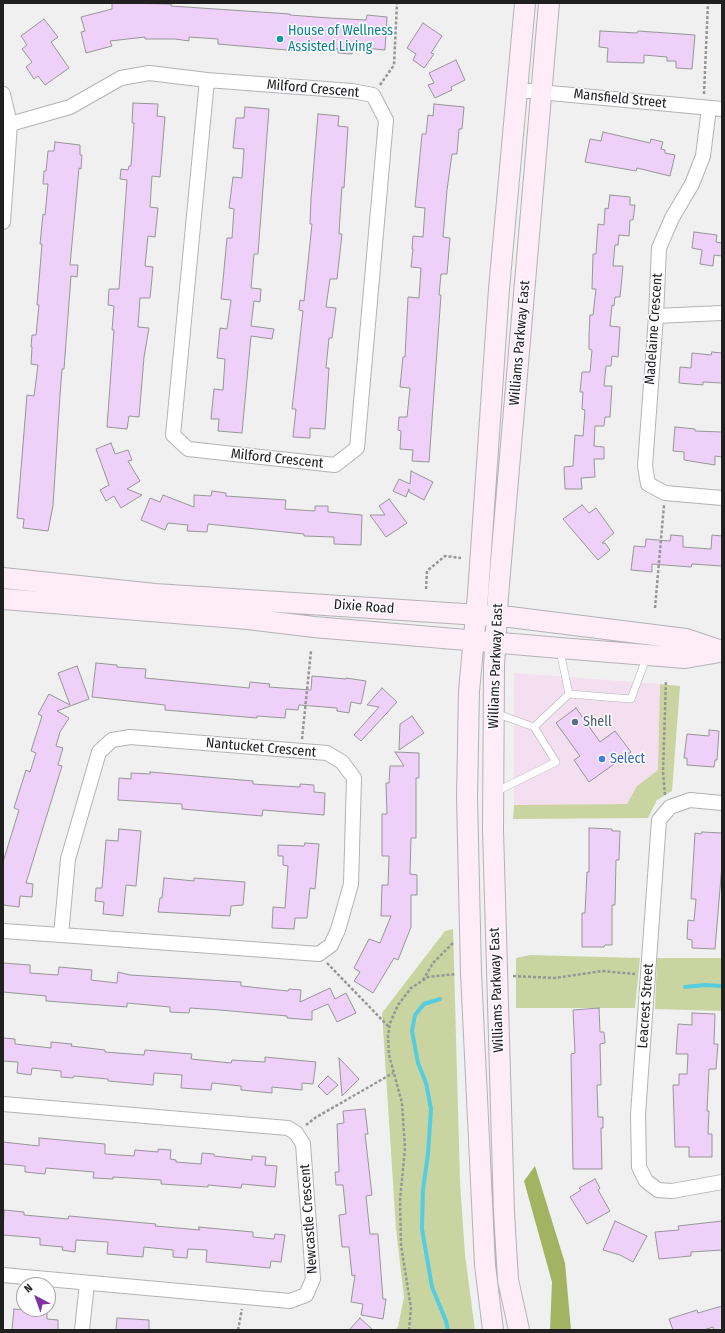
<!DOCTYPE html>
<html>
<head>
<meta charset="utf-8">
<style>
  body { margin:0 }
  #map { position:relative; width:725px; height:1333px; overflow:hidden; background:#f0f0f1; font-family:"Fira Sans Condensed",sans-serif }
  canvas { display:block }
  .frame { position:absolute; inset:0; border:4px solid #202021; pointer-events:none }
  .north { position:absolute; left:16px; top:1277px; width:40px; height:40px; box-sizing:border-box; background:#fdfdff; border:1px solid #a5a5a6; border-radius:50%; rotate:319deg; font-size:11px; font-weight:700; line-height:16px; text-align:center; color:#202021 }
  .north::after { content:''; display:block; margin:auto; width:14px; height:18px; background:#8032a3; clip-path:polygon(50% 0,100% 100%,50% 72%,0 100%) }
</style>
</head>
<body>
<div id="map">
<canvas width="725" height="1333"></canvas>
<div class="frame"></div>
<div class="north">N</div>
</div>
<script>
const context = document.querySelector('canvas').getContext('2d');
context.lineJoin = 'round';
function fillPath(path, color) {
  context.fillStyle = color;
  context.fill(path, 'evenodd');
}
function toPath(rows) {
  const path = new Path2D();
  for (const r of rows) {
    path.moveTo(r[0], r[1]);
    for (let i = 2; i < r.length; i += 2) path.lineTo(r[i], r[i + 1]);
  }
  return path;
}
function trace(path, color, width, dash) {
  context.strokeStyle = color;
  context.lineWidth = width;
  context.lineCap = dash ? 'butt' : 'round';
  context.setLineDash(dash || []);
  context.stroke(path);
}
function label(font, color, halo, rows, align = 'center') {
  context.font = font + ' "Fira Sans Condensed",sans-serif';
  context.lineWidth = 3;
  context.setLineDash([]);
  context.textBaseline = 'middle';
  context.strokeStyle = halo;
  context.fillStyle = color;
  for (const [text, x, y, turn = 0] of rows) {
    context.save();
    context.translate(x, y);
    context.rotate((+turn || 0) * Math.PI / 180);
    context.textAlign = isNaN(turn) ? turn : align;
    if (halo) context.strokeText(text, 0, 0);
    context.fillText(text, 0, 0);
    context.restore();
  }
}
fillPath(toPath([
  [514,673,660,684,658,770,637,786,627,804,514,805]
]), '#f3dff0');
fillPath(toPath([
  [660,684,680,686,672,791,657,800,648,818,513,819,514,805,627,804,637,786,658,770],
  [453,929,460,1182,465,1255,475,1330,395,1330,398,1327,404,1297,396,1229,382,1013,445,931],
  [530,955,640,958,635,1008,516,1008,516,958],
  [657,958,722,958,722,1011,655,1009]
]), '#c9d4a0');
fillPath(toPath([
  [535,1166,565,1263,571,1330,550,1330,552,1282,524,1181]
]), '#a3b361');
trace(toPath([
  [685,987,705,985,722,986],
  [440,999,424,1004,415,1015,412,1031,418,1063,426,1083,431,1109,428,1154,423,1189,422,1229,432,1287,446,1321,448,1330]
]), '#55cce0', 4);
const building = toPath([
  [112,3,171,4,171,6,290,14,290,15,329,18,366,20,367,15,387,17,385,50,353,47,352,54,338,53,338,49,309,46,309,52,218,44,218,39,189,37,189,41,175,39,145,39,145,37,110,41,112,46,86,53,81,32,85,31,81,17,112,9,112,3],
  [44,19,58,37,51,42,69,68,45,85,38,76,34,79,26,67,32,62,22,49,27,45,21,36,44,19],
  [423,23,442,36,431,53,434,54,424,68,413,60,416,54,407,48,423,23],
  [600,31,637,33,638,31,695,35,692,69,676,68,676,61,667,61,667,57,644,55,644,63,607,62,608,48,599,47,600,31],
  [456,60,465,80,451,87,452,90,435,98,428,85,434,83,429,73,456,60],
  [133,103,158,104,157,116,165,117,160,177,152,176,151,191,150,207,158,208,155,237,148,236,145,266,153,267,150,298,140,298,138,327,149,328,144,357,139,417,129,416,127,429,107,427,114,330,112,330,114,306,108,305,109,289,119,289,127,180,120,179,121,169,128,170,129,166,131,166,134,123,132,123,133,103],
  [434,104,464,107,462,129,459,129,457,154,452,154,447,190,443,237,450,238,447,274,441,274,439,295,441,295,429,462,412,461,413,450,400,449,401,431,398,430,399,417,407,417,410,388,400,387,403,357,405,357,408,297,419,298,421,268,411,267,413,249,412,249,413,236,423,237,425,208,415,207,422,134,426,134,428,115,433,116,434,104],
  [245,107,269,109,258,254,254,254,251,288,261,289,260,302,254,301,251,326,274,329,272,339,251,336,242,433,218,431,219,419,211,419,214,389,223,390,225,359,217,358,220,328,227,329,231,300,221,299,223,280,227,238,232,238,234,209,229,208,233,177,242,178,244,149,233,148,236,118,244,118,245,107],
  [318,114,339,116,338,126,348,127,344,188,342,187,340,216,339,234,342,234,337,279,330,279,326,307,336,308,332,338,329,338,326,368,329,368,325,429,310,428,310,438,293,437,296,409,292,409,303,311,299,310,300,300,304,301,312,224,310,224,311,199,318,114],
  [603,132,650,143,651,139,663,142,661,149,665,150,665,153,675,155,670,176,637,168,636,171,585,162,590,139,601,141,603,132],
  [55,142,80,145,80,155,82,155,81,169,79,168,70,265,78,265,77,277,71,276,64,369,62,369,60,395,53,506,48,531,23,528,24,519,17,518,27,395,34,396,38,365,31,364,32,347,31,347,32,335,36,335,39,305,37,305,42,244,40,244,43,214,45,215,48,184,43,184,44,171,46,171,48,151,54,151,55,142],
  [610,195,630,197,630,205,635,205,633,220,630,220,629,236,619,235,618,245,615,245,613,266,623,266,620,297,615,297,614,306,612,305,610,326,620,327,618,357,612,356,611,366,606,366,604,386,612,386,610,417,605,417,604,426,595,426,594,446,604,447,604,459,594,459,595,477,581,478,582,489,565,489,564,467,573,466,575,435,583,436,585,410,582,409,583,392,580,392,582,372,590,372,592,350,589,349,589,334,590,315,593,315,596,289,592,289,593,254,596,254,598,224,604,225,605,208,608,209,610,195],
  [694,232,717,235,716,242,722,243,722,256,714,255,713,266,700,264,702,250,692,248,694,232],
  [712,352,722,353,722,383,703,382,703,385,679,383,680,367,691,368,692,353,711,355,712,352],
  [675,427,695,429,695,431,722,432,722,457,715,456,715,465,684,460,684,452,673,451,675,427],
  [111,443,115,454,128,450,132,460,128,461,140,481,127,489,142,495,121,508,114,496,106,501,100,490,109,485,96,449,111,443],
  [411,471,433,482,424,500,409,492,409,489,406,497,393,491,399,479,410,484,411,471],
  [212,491,226,493,226,496,286,500,285,509,315,511,315,506,328,506,328,512,362,515,361,545,334,544,334,537,304,536,304,534,208,524,207,532,187,531,188,525,168,523,165,530,141,520,150,498,160,502,163,495,194,507,194,495,211,496,212,491],
  [389,499,407,523,386,537,370,515,385,515,379,506,389,499],
  [582,505,589,513,596,508,614,533,602,543,605,543,610,550,598,560,563,519,582,505],
  [671,535,683,536,683,547,711,549,712,535,722,536,722,566,692,564,691,567,652,564,652,572,631,570,634,546,645,547,646,539,670,541,671,535],
  [96,663,117,665,117,667,146,669,145,678,249,688,250,682,270,684,269,687,311,690,312,676,346,679,346,678,366,681,361,704,351,702,349,713,337,711,337,708,299,705,298,710,286,709,285,718,257,716,257,718,165,710,165,705,92,697,96,663],
  [77,666,89,699,57,711,69,718,60,732,56,746,63,748,58,765,62,766,26,883,33,884,32,897,20,896,19,907,3,905,3,862,19,810,14,808,26,770,30,772,36,753,31,751,42,716,38,714,49,694,70,705,58,673,77,666],
  [382,688,397,702,361,741,354,735,379,707,367,705,382,688],
  [576,708,600,742,615,731,631,752,589,782,574,760,580,756,556,723,576,708],
  [412,716,424,733,399,750,400,724,412,716],
  [709,730,719,731,717,760,715,760,714,767,687,765,687,758,684,758,687,734,709,736,709,730],
  [395,752,419,753,419,778,416,778,416,838,411,838,410,874,417,875,417,895,411,895,411,927,398,960,394,958,373,993,354,981,360,972,354,968,369,939,380,943,391,916,381,916,382,885,388,885,389,856,382,856,382,814,387,814,386,783,389,783,390,766,404,766,395,752],
  [150,772,253,781,253,784,300,787,300,784,314,785,314,792,325,793,324,815,263,810,262,816,182,809,182,804,118,800,119,778,131,779,131,773,150,774,150,772],
  [589,828,612,829,612,831,620,831,619,860,616,860,615,905,612,905,612,945,605,945,604,947,582,947,582,913,585,913,587,872,589,872,589,828],
  [119,829,141,831,136,886,126,885,123,916,103,914,104,902,95,901,96,888,102,888,106,840,118,841,119,829],
  [702,832,722,833,722,865,715,949,692,948,692,940,687,939,688,920,694,921,696,899,691,899,695,833,701,834,702,832],
  [305,843,319,844,315,889,310,888,307,918,295,918,294,929,272,928,273,907,285,908,288,866,283,865,283,856,278,856,278,845,304,846,305,843],
  [164,878,194,881,194,878,245,882,243,905,231,906,230,916,158,912,160,898,162,898,164,878],
  [3,963,30,965,30,973,58,975,59,967,92,970,91,980,117,983,118,972,130,975,241,982,241,986,288,991,289,989,301,990,300,1002,330,988,335,999,346,993,356,1013,337,1022,328,1004,312,1011,312,1020,287,1018,287,1016,220,1010,190,1008,189,1013,170,1012,170,1007,127,1003,127,1007,46,1001,46,996,3,992,3,963],
  [599,1008,600,1032,604,1032,605,1043,600,1044,601,1085,597,1085,598,1117,603,1117,603,1128,601,1128,602,1169,573,1169,571,1054,575,1053,573,1010,599,1008],
  [692,1013,715,1014,714,1044,718,1044,716,1069,709,1069,707,1111,709,1111,708,1134,712,1134,712,1157,689,1157,689,1147,675,1147,673,1085,679,1085,679,1074,687,1074,688,1054,676,1054,678,1024,692,1025,692,1013],
  [3,1038,15,1039,15,1044,51,1048,51,1042,72,1044,71,1046,105,1050,105,1052,144,1055,145,1050,192,1054,191,1059,231,1063,232,1060,265,1062,265,1057,316,1062,313,1084,302,1083,302,1090,272,1087,272,1093,241,1090,241,1086,212,1083,211,1090,181,1088,182,1075,154,1073,153,1085,108,1081,108,1079,74,1076,73,1078,61,1077,61,1071,32,1068,31,1075,17,1073,18,1062,3,1061,3,1038],
  [339,1058,359,1079,342,1096,339,1058],
  [328,1076,338,1085,327,1095,318,1086,328,1076],
  [365,1109,368,1134,365,1134,372,1195,366,1196,370,1234,378,1234,383,1299,386,1299,383,1319,361,1315,363,1304,351,1302,355,1275,352,1276,349,1247,342,1247,339,1215,346,1214,343,1185,336,1185,335,1172,339,1172,337,1124,344,1123,343,1111,365,1109],
  [39,1138,105,1144,105,1154,134,1156,135,1150,158,1152,158,1149,171,1150,170,1159,176,1160,176,1162,201,1164,202,1153,214,1154,214,1156,252,1160,252,1156,266,1157,265,1165,277,1166,275,1187,242,1184,241,1188,208,1185,208,1187,161,1184,161,1180,113,1177,113,1179,93,1178,94,1172,46,1168,45,1174,25,1172,25,1166,3,1164,3,1142,39,1146,39,1138],
  [595,1179,600,1188,598,1190,610,1211,587,1224,570,1197,581,1190,579,1188,595,1179],
  [4,1210,24,1212,24,1215,68,1219,69,1216,156,1224,155,1226,200,1230,198,1227,253,1232,253,1237,274,1239,275,1234,285,1235,281,1262,271,1261,270,1268,206,1262,207,1250,188,1249,187,1258,173,1257,173,1250,144,1247,143,1257,107,1254,108,1242,76,1240,75,1252,62,1250,63,1247,40,1245,40,1238,3,1235,4,1210],
  [615,1221,647,1236,633,1262,620,1255,603,1250,615,1221],
  [722,1221,722,1250,691,1252,691,1256,659,1259,655,1232,679,1230,678,1226,722,1221],
  [722,1306,722,1330,714,1330,713,1327,704,1330,673,1330,669,1319,697,1310,698,1313,722,1306],
  [14,1309,47,1312,47,1319,58,1320,58,1330,12,1330,14,1309],
  [117,1318,149,1320,149,1330,116,1330,117,1318],
  [360,1318,373,1330,349,1330,360,1318]
]);
fillPath(building, '#eed0f9');
trace(building, '#969697', 1);
const lane = toPath([
  [560,651,569,694],
  [495,713,534,727],
  [495,792,556,762,534,727,569,694,631,699,647,656]
]);
const street = toPath([
  [518,90,722,109],
  [3,94,10,124,3,222],
  [709,108,703,156,692,184,672,218,659,248,656,316,645,466,648,484,665,493,722,498],
  [10,124,70,107,121,78,149,73,207,80,352,91,373,95,386,120,357,448,335,465,188,449,173,435,207,80],
  [656,316,722,313],
  [722,803,690,800,670,807,659,820,638,1114,639,1167,646,1181,658,1190,672,1191,722,1182],
  [3,931,61,935,319,954,331,945,338,930,351,884,354,778,342,762,327,753,130,737,112,740,99,752,68,859,61,935],
  [3,1104,288,1128,296,1133,303,1144,313,1279,306,1295,290,1301,3,1275],
  [82,1330,87,1283]
]);
const secondary = toPath([
  [3,578,155,594,510,617,686,639,722,651],
  [3,599,248,619,314,627,560,648,685,658,720,652],
  [493,1330,485,1265,471,973,467,797,469,691,478,594,499,289,525,3],
  [519,1330,508,1280,504,1212,493,830,494,666,498,596,549,3]
]);
trace(lane, '#b2b3b4', 8);
trace(street, '#b2b3b4', 16);
trace(secondary, '#b2b3b4', 22);
trace(toPath([
  [380,85,394,65,397,3],
  [704,94,708,3],
  [426,589,427,571,445,556,461,558],
  [655,608,664,505],
  [302,739,311,651],
  [665,795,663,772,666,680],
  [327,963,389,1027],
  [513,976,555,978,602,971,635,974],
  [423,980,433,963,454,942],
  [306,1125,315,1118,393,1073],
  [238,1330,242,1309],
  [409,1330,411,1308,401,1245,400,1200,405,1148,402,1103,389,1055,388,1036,390,1023,398,1005,411,988,428,977,456,974]
]), '#969697', 2.5, [3, 2]);
trace(lane, '#fff', 7);
trace(street, '#fff', 14);
trace(secondary, '#feecf7', 20);
for (const [x, y, r, color] of [
  [280,39,4,"#0f9aa8"],
  [575,722,4,"#5c6f8a"],
  [602,759,4,"#3f7fe0"]
]) {
  const dot = new Path2D();
  dot.arc(x, y, r, 0, 2 * Math.PI);
  context.fillStyle = color;
  context.fill(dot);
  trace(dot, '#fdfdff', 1.5);
}
label('14px', '#0d838f', '#fdfdff', [
  ["House of Wellness",288,31],
  ["Assisted Living",288,47]
], 'left');
label('14px', '#202021', '#fdfdff', [
  ["Milford Crescent",313,89,5],
  ["Mansfield Street",620,99,6],
  ["Madelaine Crescent",654,329,-86],
  ["Williams Parkway East",520,343,-85],
  ["Milford Crescent",277,459,6],
  ["Dixie Road",364,607,4],
  ["Williams Parkway East",496,666,-88],
  ["Nantucket Crescent",261,748,5],
  ["Williams Parkway East",497,990,-92],
  ["Leacrest Street",646,1006,-86],
  ["Newcastle Crescent",309,1219,-94]
]);
label('14px', '#4e5e75', '#fdfdff', [
  ["Shell",583,722]
], 'left');
label('14px', '#366cbe', '#fdfdff', [
  ["Select",610,759]
], 'left');
</script>
</body>
</html>
